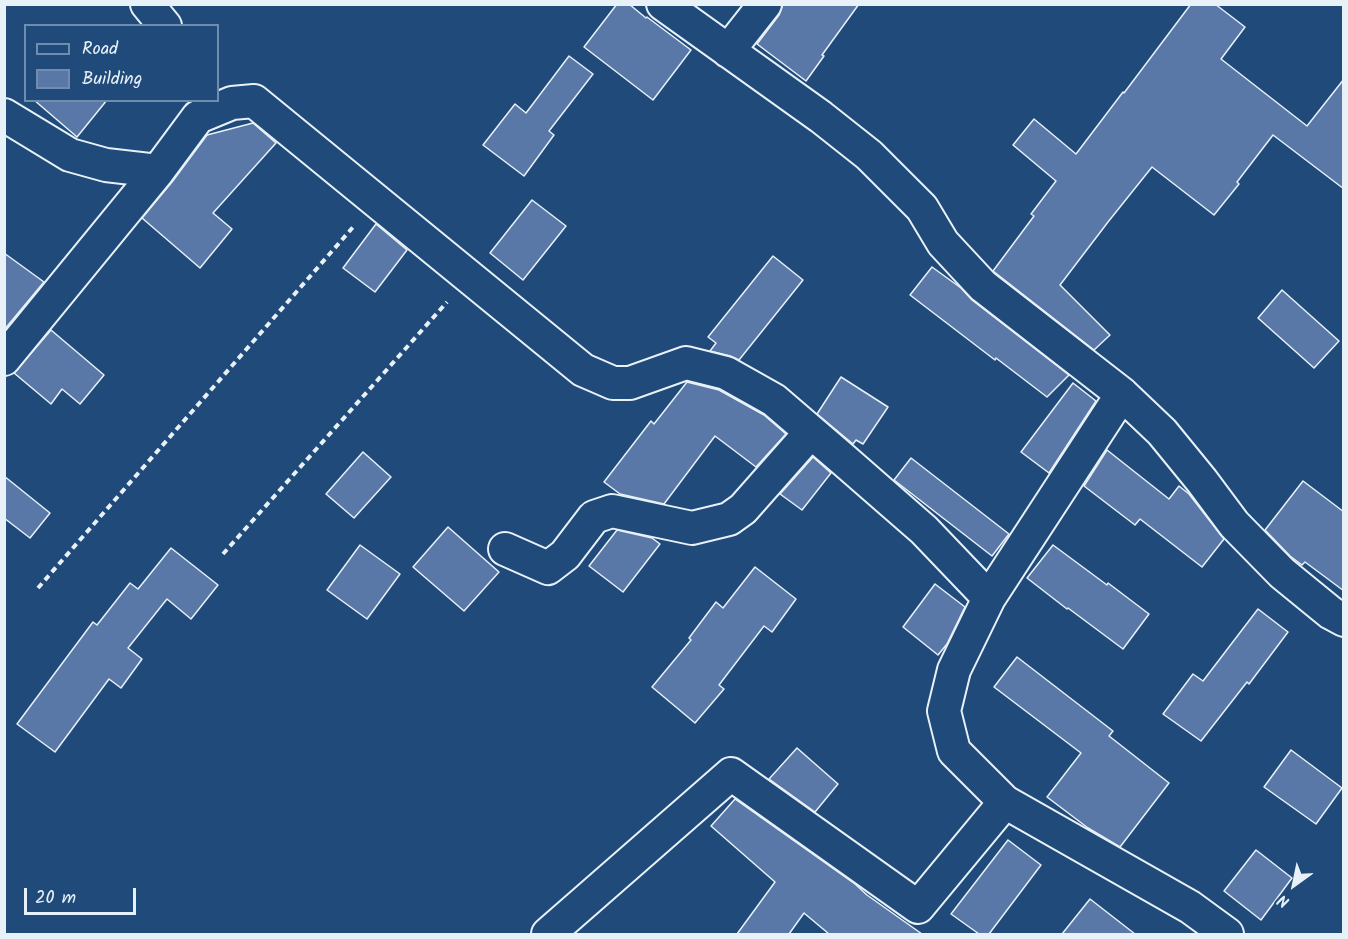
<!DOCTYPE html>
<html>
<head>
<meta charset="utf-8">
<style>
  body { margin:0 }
  #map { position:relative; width:1348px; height:939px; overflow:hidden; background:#1f4a7a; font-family:Kalam,sans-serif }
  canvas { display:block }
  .frame { position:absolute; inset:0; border:6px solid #e8f1f8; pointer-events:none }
  .legend { position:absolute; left:24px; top:24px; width:195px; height:78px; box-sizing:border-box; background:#1f4a7a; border:2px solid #6f8dac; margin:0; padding:8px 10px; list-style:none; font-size:18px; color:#e8f1f8 }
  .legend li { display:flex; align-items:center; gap:12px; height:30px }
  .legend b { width:30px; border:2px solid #6f8dac }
  .north { position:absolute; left:1264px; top:855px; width:60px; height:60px; -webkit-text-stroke:4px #1f4a7a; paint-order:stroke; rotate:213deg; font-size:16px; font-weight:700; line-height:24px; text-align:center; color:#e8f1f8 }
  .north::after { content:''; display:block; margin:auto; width:21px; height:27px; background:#e8f1f8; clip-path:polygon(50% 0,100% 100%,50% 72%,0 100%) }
  .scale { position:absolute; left:24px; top:888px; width:112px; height:27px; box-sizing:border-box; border:3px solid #e8f1f8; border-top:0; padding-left:8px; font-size:18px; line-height:21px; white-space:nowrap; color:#e8f1f8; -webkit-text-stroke:4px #1f4a7a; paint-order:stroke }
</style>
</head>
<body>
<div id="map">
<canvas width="1348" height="939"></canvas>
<div class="frame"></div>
<ul class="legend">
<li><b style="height:8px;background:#1f4a7a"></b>Road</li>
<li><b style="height:16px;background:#5978a8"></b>Building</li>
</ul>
<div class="north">N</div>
<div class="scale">20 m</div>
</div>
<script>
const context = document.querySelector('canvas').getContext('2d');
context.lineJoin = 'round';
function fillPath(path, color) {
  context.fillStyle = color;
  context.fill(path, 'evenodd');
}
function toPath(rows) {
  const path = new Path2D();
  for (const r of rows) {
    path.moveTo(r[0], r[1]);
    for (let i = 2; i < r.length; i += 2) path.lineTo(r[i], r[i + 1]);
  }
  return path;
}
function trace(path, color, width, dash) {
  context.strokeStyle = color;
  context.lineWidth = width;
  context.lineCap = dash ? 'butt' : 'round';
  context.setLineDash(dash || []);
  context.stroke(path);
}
const building = toPath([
  [617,4,629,4,646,18,647,17,691,50,653,100,584,47,617,4],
  [783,4,859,4,822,55,824,56,806,81,757,44,779,15,783,4],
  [1191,4,1215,4,1245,27,1221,59,1307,126,1344,79,1344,189,1273,135,1237,182,1239,184,1214,215,1152,167,1108,222,1060,285,1110,335,1094,350,993,271,1034,216,1031,214,1056,181,1013,145,1034,119,1076,154,1123,92,1124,93,1191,4],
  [569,56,593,74,549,131,554,135,524,176,483,145,515,104,526,113,569,56],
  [34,100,107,100,77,137,34,100],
  [253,123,276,143,213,213,232,229,200,268,142,218,172,182,207,135,253,123],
  [532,200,566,226,523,280,490,253,532,200],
  [376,224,407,250,375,292,343,268,376,224],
  [4,253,44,282,4,330,4,253],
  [773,256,803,280,739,360,730,356,710,351,716,343,708,337,773,256],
  [932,267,961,288,972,300,1069,375,1047,397,996,358,995,360,910,295,932,267],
  [1282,290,1339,341,1314,368,1258,318,1282,290],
  [51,330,104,375,80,404,62,389,51,404,14,373,51,330],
  [841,377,888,407,863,444,856,440,853,444,817,414,841,377],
  [687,382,719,390,764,415,786,434,756,467,715,436,664,504,620,494,604,482,651,421,654,424,687,382],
  [1073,383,1096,401,1049,473,1021,452,1073,383],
  [1107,450,1169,499,1179,486,1189,494,1224,539,1202,567,1140,519,1135,525,1084,486,1107,450],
  [363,452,391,477,354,518,326,494,363,452],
  [813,457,831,473,802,510,780,494,813,457],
  [911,458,1009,534,992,556,894,480,911,458],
  [4,476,50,513,30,538,4,518,4,476],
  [1303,481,1344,512,1344,591,1305,562,1302,565,1290,556,1265,530,1303,481],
  [448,527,499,572,464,611,413,567,448,527],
  [617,530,652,538,660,544,623,592,589,566,617,530],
  [360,545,400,574,367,619,327,590,360,545],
  [1053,545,1107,585,1108,583,1149,614,1123,649,1068,608,1067,609,1027,578,1053,545],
  [171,548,218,585,191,619,167,599,128,648,142,659,121,688,109,679,55,752,17,724,93,622,97,625,130,583,138,589,171,548],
  [755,567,796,599,772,632,764,626,719,685,724,689,695,723,652,687,691,640,689,638,716,602,723,608,755,567],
  [935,584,965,607,947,644,938,655,903,627,935,584],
  [1258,609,1288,632,1249,684,1247,682,1201,741,1163,714,1193,674,1203,681,1258,609],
  [1017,657,1113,731,1109,736,1169,783,1120,847,1088,828,1047,797,1081,753,994,687,1017,657],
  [797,748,838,784,815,812,769,779,797,748],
  [1291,750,1342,788,1316,824,1264,787,1291,750],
  [735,799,855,884,867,895,922,934,829,934,804,913,789,934,737,934,775,882,711,826,735,799],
  [1008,840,1041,865,989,934,979,934,951,914,1008,840],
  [1256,850,1292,878,1261,920,1224,891,1256,850],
  [1090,899,1135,934,1062,934,1090,899]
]);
fillPath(building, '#5978a8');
trace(building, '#e8f1f8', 1.5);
const minor = toPath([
  [147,4,165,26],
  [663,4,821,117,869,155,922,208,943,243,983,286,1122,394,1162,432,1202,481,1234,524,1282,573,1331,613,1344,620],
  [728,51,765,4],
  [4,115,70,155,106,165,158,171,198,117,232,103,254,101,583,370,613,383,630,383,686,363,726,373,774,400,845,461,924,530,989,598],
  [4,359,158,171],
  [1122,394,989,598,954,670,944,711,954,751,1005,802,1190,907,1227,934],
  [505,549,548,568,565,555,594,517,612,511,692,528,729,519,743,509,811,432],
  [548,934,731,774,918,907,1005,802]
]);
trace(minor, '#e8f1f8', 36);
trace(toPath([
  [223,554,447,302],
  [38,588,354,226]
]), '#e8f1f8', 4, [6, 4.5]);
trace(minor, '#1f4a7a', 32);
</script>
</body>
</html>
